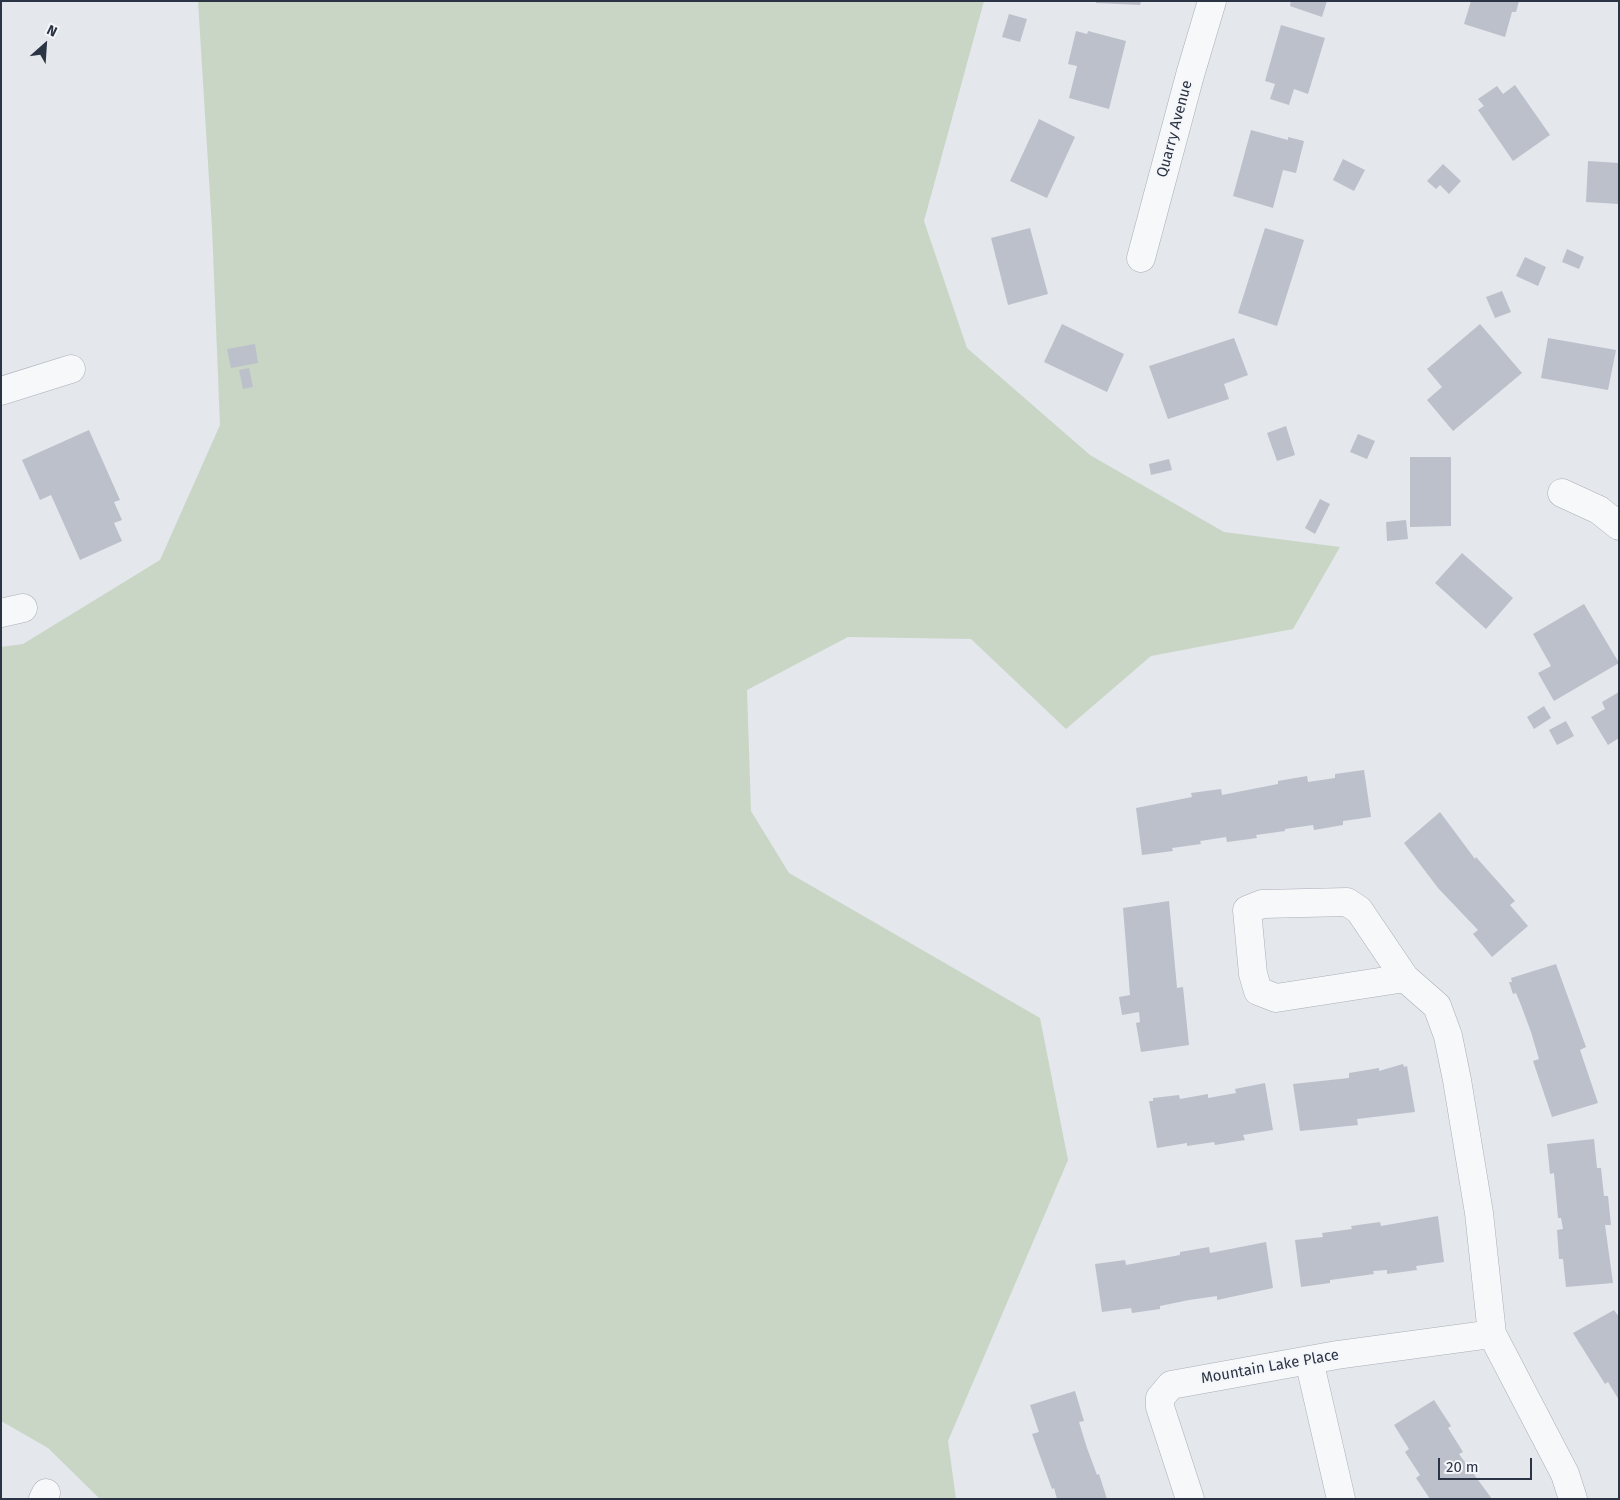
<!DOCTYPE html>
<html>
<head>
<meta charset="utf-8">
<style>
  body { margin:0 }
  #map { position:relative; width:1620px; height:1500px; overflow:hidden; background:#e4e7ec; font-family:"Fira Sans",sans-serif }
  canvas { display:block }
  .frame { position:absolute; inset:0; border:2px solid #2b3445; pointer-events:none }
  .north { position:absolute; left:20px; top:20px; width:50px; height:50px; -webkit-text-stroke:4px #f4f6f9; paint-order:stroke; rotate:26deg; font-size:14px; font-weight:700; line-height:20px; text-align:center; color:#2b3445 }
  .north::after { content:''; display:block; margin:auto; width:18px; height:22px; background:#2b3445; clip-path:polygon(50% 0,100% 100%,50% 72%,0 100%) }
  .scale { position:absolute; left:1438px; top:1458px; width:94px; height:22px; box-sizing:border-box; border:2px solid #2b3445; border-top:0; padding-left:6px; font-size:15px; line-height:18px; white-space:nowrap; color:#2b3445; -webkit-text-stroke:4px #f4f6f9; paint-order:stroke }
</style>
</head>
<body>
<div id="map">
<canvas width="1620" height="1500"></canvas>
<div class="frame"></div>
<div class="north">N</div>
<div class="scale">20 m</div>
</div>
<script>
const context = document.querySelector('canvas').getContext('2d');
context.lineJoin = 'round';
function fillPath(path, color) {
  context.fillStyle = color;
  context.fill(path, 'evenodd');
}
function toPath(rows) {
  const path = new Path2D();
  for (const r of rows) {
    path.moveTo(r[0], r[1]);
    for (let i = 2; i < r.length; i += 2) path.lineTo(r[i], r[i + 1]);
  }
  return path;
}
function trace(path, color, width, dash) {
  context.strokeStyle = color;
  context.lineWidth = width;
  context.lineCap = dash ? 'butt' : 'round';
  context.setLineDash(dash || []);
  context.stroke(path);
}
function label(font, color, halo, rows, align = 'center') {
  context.font = font + ' "Fira Sans",sans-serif';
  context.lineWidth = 4;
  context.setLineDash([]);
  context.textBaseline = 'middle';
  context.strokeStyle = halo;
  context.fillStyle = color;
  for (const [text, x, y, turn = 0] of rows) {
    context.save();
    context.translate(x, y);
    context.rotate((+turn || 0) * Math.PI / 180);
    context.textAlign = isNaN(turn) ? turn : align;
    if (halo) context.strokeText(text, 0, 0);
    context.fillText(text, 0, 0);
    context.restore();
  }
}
fillPath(toPath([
  [198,1,984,1,924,221,967,348,1090,455,1224,532,1340,547,1293,629,1151,656,1066,729,971,639,848,637,747,690,751,811,789,873,1040,1018,1068,1160,948,1441,956,1499,100,1499,48,1448,1,1421,1,647,23,644,160,560,220,425,212,228]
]), '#c9d6c5');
fillPath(toPath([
  [1096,1,1141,1,1140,5,1096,3],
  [1291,1,1327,1,1322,17,1290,6],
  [1471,1,1519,1,1516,12,1512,12,1505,37,1464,24],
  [1009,14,1027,19,1020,42,1002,37],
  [1281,25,1325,38,1308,94,1294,89,1289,105,1270,99,1275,84,1265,81],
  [1076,31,1087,34,1088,31,1126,41,1109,109,1069,98,1077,66,1068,64],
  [1515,85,1550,135,1513,161,1478,110,1484,106,1478,99,1497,86,1503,94],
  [1039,119,1075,137,1047,198,1010,181],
  [1251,130,1288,140,1288,137,1304,141,1296,173,1283,170,1273,208,1233,196],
  [1343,159,1365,170,1354,191,1333,180],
  [1588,161,1619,163,1619,204,1586,202],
  [1443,164,1461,181,1449,194,1440,185,1436,189,1427,181],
  [1030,228,1048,294,1008,305,991,238],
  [1265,228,1304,240,1277,326,1238,313],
  [1567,249,1584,257,1579,269,1562,262],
  [1525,257,1546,267,1538,286,1516,276],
  [1502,291,1511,312,1495,318,1486,297],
  [1062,324,1124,354,1107,392,1044,362],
  [1480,324,1522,373,1453,431,1427,400,1442,387,1427,369],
  [1234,338,1248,375,1224,384,1229,399,1168,419,1149,366],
  [1548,338,1616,350,1608,390,1541,378],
  [255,344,258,363,231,368,227,349],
  [249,368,253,387,243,389,239,370],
  [1286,426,1295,455,1277,461,1267,433],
  [89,430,120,500,114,502,122,520,114,523,122,541,80,560,51,495,40,500,22,460],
  [1358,434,1375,441,1367,459,1350,452],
  [1410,457,1451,457,1451,526,1410,527],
  [1169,459,1172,470,1151,475,1149,464],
  [1320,499,1330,504,1315,534,1305,528],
  [1406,520,1408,539,1387,541,1386,522],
  [1462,553,1513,598,1486,629,1435,583],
  [1584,604,1619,663,1554,701,1538,673,1551,666,1533,634],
  [1619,692,1619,738,1608,745,1591,717,1605,709,1602,702],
  [1544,706,1551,718,1534,729,1527,717],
  [1566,721,1574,736,1557,745,1549,730],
  [1364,770,1371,817,1343,821,1343,825,1314,830,1313,825,1285,829,1285,831,1256,835,1257,838,1227,842,1226,837,1200,841,1201,844,1172,848,1173,851,1142,855,1136,808,1192,797,1191,793,1221,789,1222,795,1278,784,1278,781,1307,776,1308,782,1335,778,1335,774],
  [1440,812,1475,859,1476,857,1515,901,1510,905,1528,926,1492,957,1473,934,1478,930,1438,888,1404,843],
  [1169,901,1177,988,1183,987,1189,1045,1141,1052,1136,1023,1140,1022,1139,1012,1122,1015,1119,997,1130,995,1123,908],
  [1556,964,1586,1047,1580,1050,1598,1103,1552,1117,1533,1061,1539,1059,1531,1032,1521,1005,1516,993,1513,994,1509,982,1512,982,1511,978],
  [1403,1064,1404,1067,1407,1066,1415,1112,1357,1119,1358,1125,1300,1131,1293,1084,1349,1078,1349,1073,1379,1068,1379,1071],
  [1265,1083,1273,1130,1243,1135,1245,1140,1215,1145,1214,1142,1187,1146,1187,1143,1157,1148,1149,1101,1153,1101,1153,1098,1179,1095,1180,1099,1208,1094,1208,1098,1236,1093,1235,1089],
  [1594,1139,1597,1168,1601,1168,1604,1196,1608,1196,1611,1225,1605,1225,1613,1283,1566,1287,1563,1259,1559,1259,1557,1230,1563,1229,1561,1218,1558,1218,1554,1173,1550,1174,1547,1144],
  [1438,1216,1444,1262,1416,1266,1417,1270,1387,1274,1387,1270,1373,1271,1374,1274,1330,1280,1330,1283,1301,1287,1295,1240,1323,1237,1322,1233,1352,1229,1351,1226,1380,1222,1381,1226],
  [1266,1242,1273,1288,1217,1300,1217,1296,1189,1300,1160,1306,1160,1309,1132,1313,1131,1308,1102,1312,1095,1264,1125,1260,1126,1265,1180,1255,1180,1252,1209,1247,1210,1253],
  [1614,1310,1619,1317,1619,1400,1608,1382,1605,1384,1573,1333],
  [1075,1391,1084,1421,1079,1422,1087,1448,1097,1475,1099,1474,1107,1499,1057,1499,1054,1488,1052,1489,1032,1434,1039,1432,1030,1405],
  [1434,1400,1451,1426,1448,1428,1463,1452,1459,1454,1492,1499,1430,1499,1416,1478,1420,1475,1405,1452,1409,1449,1394,1425]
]), '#bbc0ca');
const minor = toPath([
  [1141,258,1190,75,1212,1],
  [1,391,71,369],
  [1562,493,1599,510,1619,526],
  [1,613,23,608],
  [1405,978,1276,998,1258,991,1253,974,1247,910,1262,904,1347,902,1359,910,1405,978,1437,1006,1448,1036,1457,1080,1479,1213,1492,1334],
  [1309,1360,1341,1499],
  [43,1499,46,1493],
  [1190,1499,1160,1407,1160,1398,1171,1385,1337,1355,1492,1334,1565,1474,1573,1499]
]);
trace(minor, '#a9aeb7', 29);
trace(minor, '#f7f8fa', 28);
label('15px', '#2b3445', '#f4f6f9', [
  ["Quarry Avenue",1175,129,-75],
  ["Mountain Lake Place",1270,1367,-10]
]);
</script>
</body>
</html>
